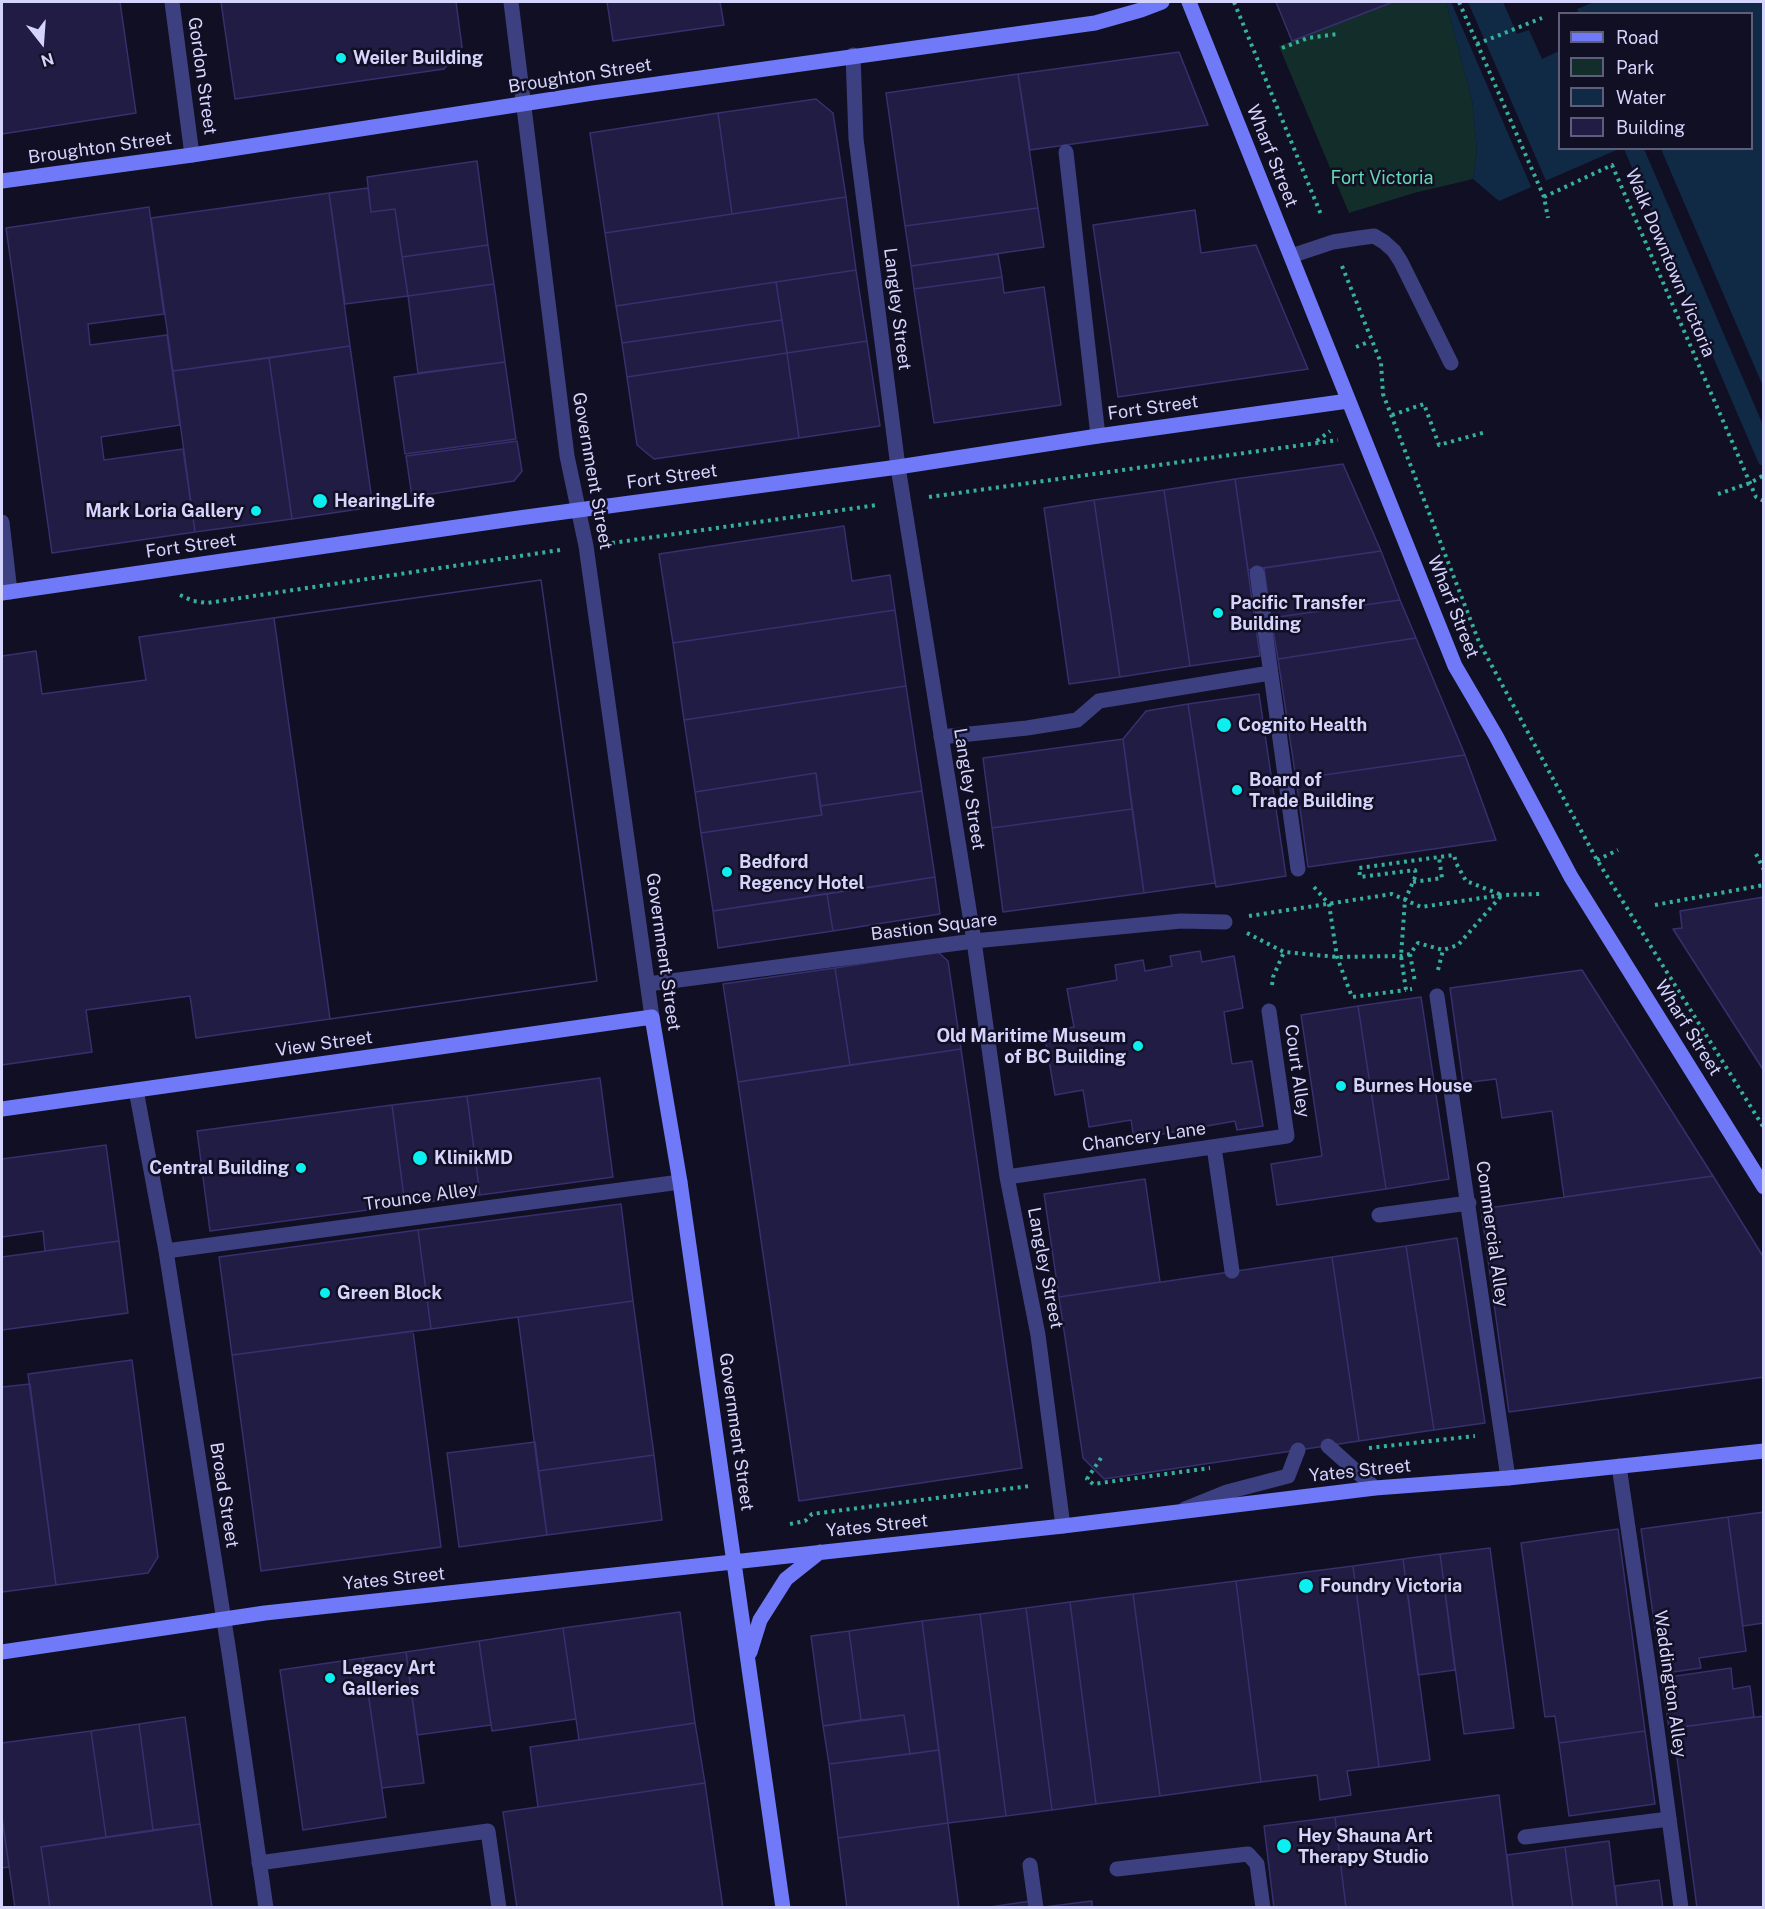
<!DOCTYPE html>
<html>
<head>
<meta charset="utf-8">
<style>
  body { margin:0 }
  #map { position:relative; width:1765px; height:1909px; overflow:hidden; background:#110f23; font-family:"Public Sans",sans-serif }
  canvas { display:block }
  .frame { position:absolute; inset:0; border:3px solid #d5d4fd; pointer-events:none }
  .legend { position:absolute; left:1558px; top:12px; width:195px; height:138px; box-sizing:border-box; background:#110f23; border:2px solid #5f5e7a; margin:0; padding:8px 10px; list-style:none; font-size:18px; color:#d5d4fd }
  .legend li { display:flex; align-items:center; gap:12px; height:30px }
  .legend b { width:30px; border:2px solid #5f5e7a }
  .north { position:absolute; left:12px; top:12px; width:60px; height:60px; -webkit-text-stroke:4px #110f23; paint-order:stroke; rotate:163deg; font-size:16px; font-weight:700; line-height:24px; text-align:center; color:#d5d4fd }
  .north::after { content:''; display:block; margin:auto; width:21px; height:27px; background:#d5d4fd; clip-path:polygon(50% 0,100% 100%,50% 72%,0 100%) }
</style>
</head>
<body>
<div id="map">
<canvas width="1765" height="1909"></canvas>
<div class="frame"></div>
<ul class="legend">
<li><b style="height:8px;background:#7079f8"></b>Road</li>
<li><b style="height:16px;background:#132d2a"></b>Park</li>
<li><b style="height:16px;background:#102a46"></b>Water</li>
<li><b style="height:16px;background:#211c43"></b>Building</li>
</ul>
<div class="north">N</div>
</div>
<script>
const context = document.querySelector('canvas').getContext('2d');
context.lineJoin = 'round';
function fillPath(path, color) {
  context.fillStyle = color;
  context.fill(path, 'evenodd');
}
function toPath(rows) {
  const path = new Path2D();
  for (const r of rows) {
    path.moveTo(r[0], r[1]);
    for (let i = 2; i < r.length; i += 2) path.lineTo(r[i], r[i + 1]);
  }
  return path;
}
function trace(path, color, width, dash) {
  context.strokeStyle = color;
  context.lineWidth = width;
  context.lineCap = dash ? 'butt' : 'round';
  context.setLineDash(dash || []);
  context.stroke(path);
}
function label(font, color, halo, rows, align = 'center') {
  context.font = font + ' "Public Sans",sans-serif';
  context.lineWidth = 5;
  context.setLineDash([]);
  context.textBaseline = 'middle';
  context.strokeStyle = halo;
  context.fillStyle = color;
  for (const [text, x, y, turn = 0] of rows) {
    context.save();
    context.translate(x, y);
    context.rotate((+turn || 0) * Math.PI / 180);
    context.textAlign = isNaN(turn) ? turn : align;
    if (halo) context.strokeText(text, 0, 0);
    context.fillText(text, 0, 0);
    context.restore();
  }
}
fillPath(toPath([
  [1393,2,1446,2,1472,100,1477,150,1473,179,1414,193,1349,213,1279,46]
]), '#132d2a');
fillPath(toPath([
  [1446,2,1763,2,1763,466,1759,464,1624,149,1752,148,1752,14,1560,14,1560,148,1619,149,1499,201,1473,179,1477,150,1472,100]
]), '#102a46');
fillPath(toPath([
  [1451,2,1468,2,1547,183,1532,189],
  [1503,2,1594,2,1577,9,1578,13,1560,14,1559,51,1542,59,1529,30,1517,34],
  [1644,149,1661,149,1763,386,1763,425]
]), '#110f23');
const building = toPath([
  [2,2,120,2,136,113,2,134,2,2],
  [221,2,456,2,462,47,444,69,235,99,221,2],
  [607,2,720,2,724,25,613,41,607,2],
  [1276,2,1393,2,1292,41,1276,2],
  [1179,52,1208,125,1030,150,1018,74,1179,52],
  [1018,74,1038,208,905,226,886,93,1018,74],
  [816,99,833,113,846,197,732,214,718,113,816,99],
  [718,113,732,214,605,233,590,133,718,113],
  [477,161,488,245,402,257,395,209,371,212,367,177,477,161],
  [368,188,371,212,395,209,408,296,345,304,329,193,368,188],
  [329,193,350,346,173,371,151,218,329,193],
  [846,197,856,270,616,306,605,233,846,197],
  [149,207,164,314,88,324,90,345,167,335,180,425,101,437,104,460,183,449,195,532,52,553,6,228,149,207],
  [1038,208,1044,247,911,266,905,226,1038,208],
  [1195,210,1201,253,1256,245,1308,369,1118,397,1093,225,1195,210],
  [488,245,494,284,408,296,402,257,488,245],
  [998,254,1002,277,914,289,911,266,998,254],
  [856,270,867,341,787,353,776,282,856,270],
  [1002,277,1004,293,1044,287,1061,405,934,423,914,289,1002,277],
  [776,282,782,320,622,343,616,306,776,282],
  [494,284,505,362,418,373,408,296,494,284],
  [782,320,787,353,627,377,622,343,782,320],
  [867,341,880,426,799,438,787,353,867,341],
  [350,346,373,507,292,519,269,358,350,346],
  [787,353,799,438,654,459,637,445,627,377,787,353],
  [269,358,292,519,195,532,173,371,269,358],
  [505,362,516,439,405,454,394,377,505,362],
  [517,441,522,471,514,481,412,497,406,456,517,441],
  [1343,464,1381,551,1248,570,1235,479,1343,464],
  [1235,479,1260,656,1190,666,1164,490,1235,479],
  [1164,490,1190,666,1120,677,1094,500,1164,490],
  [1094,500,1120,677,1069,684,1044,508,1094,500],
  [844,526,852,581,890,575,895,610,673,643,659,554,844,526],
  [1381,551,1400,600,1271,618,1264,568,1381,551],
  [541,580,597,981,330,1019,274,618,541,580],
  [541,580,597,981,196,1038,190,996,86,1010,92,1052,2,1065,2,656,36,651,42,694,146,680,139,637,541,580],
  [1400,600,1416,638,1278,659,1271,618,1400,600],
  [895,610,906,686,684,720,673,643,895,610],
  [1416,638,1465,755,1296,779,1278,659,1416,638],
  [906,686,922,791,820,806,816,773,695,792,684,720,906,686],
  [1259,694,1286,876,1216,887,1188,704,1259,694],
  [1188,704,1215,883,1144,893,1123,739,1146,711,1188,704],
  [1123,739,1132,809,992,828,983,758,1123,739],
  [1465,755,1496,840,1308,867,1296,779,1465,755],
  [816,773,822,815,701,833,695,792,816,773],
  [922,791,935,877,713,911,701,833,822,815,820,806,922,791],
  [1132,809,1144,893,1003,912,992,828,1132,809],
  [935,877,940,914,833,931,827,894,935,877],
  [827,894,833,931,718,948,713,911,827,894],
  [1764,897,1764,1071,1673,929,1682,928,1680,911,1764,897],
  [1200,951,1202,962,1234,956,1243,1008,1224,1012,1232,1064,1252,1061,1263,1126,1237,1130,1235,1121,1134,1139,1131,1120,1089,1127,1083,1090,1055,1095,1044,1032,1074,1027,1067,989,1117,980,1115,965,1143,960,1145,971,1172,966,1170,956,1200,951],
  [938,952,948,961,961,1049,850,1065,835,968,938,952],
  [835,968,850,1065,738,1082,723,984,835,968],
  [1582,970,1713,1176,1564,1197,1552,1111,1502,1118,1496,1079,1463,1083,1450,988,1582,970],
  [1421,997,1449,1179,1386,1189,1358,1006,1421,997],
  [1358,1006,1386,1189,1277,1205,1271,1164,1322,1156,1301,1015,1358,1006],
  [961,1049,1022,1468,799,1501,738,1082,961,1049],
  [600,1078,613,1177,480,1195,467,1096,600,1078],
  [467,1096,480,1195,405,1205,392,1105,467,1096],
  [392,1105,405,1205,210,1231,197,1131,392,1105],
  [106,1145,119,1241,45,1251,43,1231,2,1237,2,1159,106,1145],
  [1713,1176,1764,1258,1764,1377,1509,1412,1481,1209,1713,1176],
  [1145,1179,1160,1282,1059,1297,1044,1194,1145,1179],
  [621,1204,633,1301,431,1329,418,1230,621,1204],
  [418,1230,431,1329,232,1355,219,1257,418,1230],
  [1457,1238,1485,1423,1434,1430,1406,1246,1457,1238],
  [119,1241,128,1313,2,1330,2,1257,119,1241],
  [1406,1246,1434,1430,1359,1441,1332,1257,1406,1246],
  [1332,1257,1359,1441,1104,1479,1083,1458,1059,1297,1332,1257],
  [633,1301,654,1455,538,1471,518,1317,633,1301],
  [413,1331,441,1547,261,1571,232,1355,413,1331],
  [132,1360,158,1557,148,1573,56,1585,28,1374,132,1360],
  [30,1384,56,1585,2,1592,2,1387,30,1384],
  [535,1442,547,1535,459,1547,447,1453,535,1442],
  [654,1455,662,1520,547,1535,538,1471,654,1455],
  [1764,1512,1764,1623,1743,1626,1728,1517,1764,1512],
  [1728,1517,1746,1651,1699,1658,1701,1668,1666,1673,1665,1663,1660,1664,1641,1529,1728,1517],
  [1618,1529,1645,1731,1559,1743,1555,1716,1545,1717,1521,1543,1618,1529],
  [1490,1548,1514,1728,1464,1734,1440,1554,1490,1548],
  [1440,1554,1455,1670,1418,1675,1403,1559,1440,1554],
  [1403,1559,1430,1760,1379,1767,1353,1566,1403,1559],
  [1353,1566,1379,1767,1347,1771,1351,1795,1320,1800,1317,1775,1261,1782,1236,1581,1353,1566],
  [1236,1581,1261,1782,1160,1796,1133,1594,1236,1581],
  [1133,1594,1160,1796,1096,1804,1070,1602,1133,1594],
  [1070,1602,1096,1804,1052,1810,1026,1608,1070,1602],
  [1026,1608,1052,1810,1006,1816,980,1614,1026,1608],
  [680,1612,695,1723,579,1740,563,1628,680,1612],
  [980,1614,1006,1816,948,1823,922,1621,980,1614],
  [922,1621,939,1750,910,1754,904,1715,861,1720,849,1631,922,1621],
  [563,1628,576,1719,492,1731,479,1641,563,1628],
  [849,1631,861,1720,823,1726,811,1636,849,1631],
  [479,1641,491,1725,417,1735,406,1652,479,1641],
  [406,1652,424,1783,382,1788,363,1658,406,1652],
  [363,1658,386,1817,303,1830,280,1670,363,1658],
  [1731,1668,1733,1689,1750,1686,1754,1717,1669,1729,1662,1678,1731,1668],
  [904,1715,910,1754,829,1764,823,1726,904,1715],
  [1764,1716,1764,1908,1697,1908,1673,1728,1764,1716],
  [185,1717,200,1824,153,1830,139,1724,185,1717],
  [695,1723,705,1783,538,1807,530,1747,695,1723],
  [139,1724,153,1830,106,1837,91,1731,139,1724],
  [91,1731,106,1837,41,1847,50,1908,15,1908,2,1817,2,1743,91,1731],
  [1645,1731,1655,1804,1569,1816,1559,1743,1645,1731],
  [939,1750,948,1823,838,1838,829,1764,939,1750],
  [705,1783,723,1908,517,1908,503,1812,705,1783],
  [1499,1795,1513,1908,1346,1908,1335,1817,1499,1795],
  [2,1817,9,1867,2,1868,2,1817],
  [1335,1817,1346,1908,1274,1908,1264,1826,1335,1817],
  [948,1823,959,1908,847,1908,838,1838,948,1823],
  [200,1824,212,1908,50,1908,41,1847,200,1824],
  [1609,1841,1617,1908,1573,1908,1565,1847,1609,1841],
  [1565,1847,1573,1908,1513,1908,1507,1855,1565,1847],
  [1659,1880,1663,1908,1617,1908,1615,1886,1659,1880],
  [1031,1901,1032,1908,983,1908,1031,1901],
  [1092,1901,1092,1908,1044,1908,1044,1907,1092,1901]
]);
fillPath(building, '#211c43');
trace(building, '#36306e', 1.5);
trace(toPath([
  [1234,2,1322,217],
  [1459,2,1544,197,1548,218],
  [1477,44,1542,18],
  [1282,48,1308,38,1338,34],
  [1544,197,1612,165,1750,483,1756,497,1764,501],
  [1342,266,1381,363,1383,394,1479,642,1597,860,1764,1128],
  [1356,347,1366,343],
  [1392,415,1424,404,1439,445,1486,432],
  [1317,441,1330,431],
  [1718,494,1750,483,1764,475],
  [929,497,1338,440],
  [612,543,877,505],
  [180,595,193,601,207,603,560,550],
  [1756,854,1764,870],
  [1597,860,1618,850],
  [1413,882,1442,878,1439,857],
  [1314,887,1329,904,1337,957,1352,997,1406,990],
  [1655,905,1764,885],
  [1249,916,1392,894,1421,907,1502,895,1540,894],
  [1247,933,1284,952,1337,957,1401,956,1410,954,1418,943,1443,950,1458,945,1502,895,1466,881,1456,863,1454,855,1359,868,1360,877,1415,870,1416,875,1405,900,1401,956,1406,990,1412,989],
  [1410,954,1415,982],
  [1438,970,1443,950],
  [1272,985,1273,977,1284,952],
  [1369,1448,1475,1436],
  [1101,1458,1087,1479,1093,1484,1210,1468],
  [790,1524,805,1521,812,1514,1030,1486]
]), '#35b09d', 4, [3, 4.5]);
trace(toPath([
  [1066,152,1098,436],
  [1291,256,1333,242,1359,238,1374,236,1384,242,1394,251,1401,262,1451,363],
  [1257,573,1298,869],
  [941,737,1027,728,1077,720,1099,701,1270,673],
  [1437,996,1508,1478],
  [1379,1215,1469,1203],
  [1328,1446,1375,1488],
  [1619,1466,1651,1684,1681,1908],
  [1185,1509,1227,1492,1288,1476,1298,1450],
  [259,1863,488,1831,499,1908],
  [1030,1865,1036,1908],
  [1117,1869,1248,1854,1257,1864,1263,1908]
]), '#3d4080', 15);
trace(toPath([
  [172,2,192,155],
  [511,2,567,456,586,546,652,1017],
  [853,55,856,139,898,467,974,941,1007,1177,1038,1335,1063,1526],
  [2,522,10,592],
  [648,984,974,941,1181,921,1225,922],
  [136,1090,166,1251,230,1659,266,1908],
  [1214,1147,1232,1271],
  [1007,1177,1287,1136,1269,1011],
  [166,1251,680,1182],
  [1525,1837,1669,1819]
]), '#3d4080', 15);
trace(toPath([
  [1189,2,1455,666,1496,736,1571,877,1764,1187],
  [2,181,192,155,593,93,1095,23,1141,10,1162,2],
  [2,593,519,518,898,467,1098,436,1348,401],
  [2,1109,652,1017,680,1182,783,1908],
  [2,1652,265,1613,1063,1526,1375,1488,1508,1478,1764,1451],
  [750,1652,760,1620,786,1579,820,1552]
]), '#7079f8', 15);
for (const [x, y, r, color] of [
  [341,58,6,"#0ceef0"],
  [320,501,8,"#0ceef0"],
  [256,511,6,"#0ceef0"],
  [1218,613,6,"#0ceef0"],
  [1224,725,8,"#0ceef0"],
  [1237,790,6,"#0ceef0"],
  [727,872,6,"#0ceef0"],
  [1138,1046,6,"#0ceef0"],
  [1341,1086,6,"#0ceef0"],
  [420,1158,8,"#0ceef0"],
  [301,1168,6,"#0ceef0"],
  [325,1293,6,"#0ceef0"],
  [1306,1586,8,"#0ceef0"],
  [330,1678,6,"#0ceef0"],
  [1284,1846,8,"#0ceef0"]
]) {
  const dot = new Path2D();
  dot.arc(x, y, r, 0, 2 * Math.PI);
  context.fillStyle = color;
  context.fill(dot);
  trace(dot, '#110f23', 2);
}
label('bold 18px', '#d5d4fd', '#110f23', [
  ["Weiler Building",353,58],
  ["HearingLife",334,501],
  ["Mark Loria Gallery",244,511,"right"],
  ["Pacific Transfer",1230,603],
  ["Building",1230,624],
  ["Cognito Health",1238,725],
  ["Board of",1249,780],
  ["Trade Building",1249,801],
  ["Bedford",739,862],
  ["Regency Hotel",739,883],
  ["Old Maritime Museum",1126,1036,"right"],
  ["of BC Building",1126,1057,"right"],
  ["Burnes House",1353,1086],
  ["KlinikMD",434,1158],
  ["Central Building",289,1168,"right"],
  ["Green Block",337,1293],
  ["Foundry Victoria",1320,1586],
  ["Legacy Art",342,1668],
  ["Galleries",342,1689],
  ["Hey Shauna Art",1298,1836],
  ["Therapy Studio",1298,1857]
], 'left');
label('18px', '#d5d4fd', '#110f23', [
  ["Gordon Street",202,76,82],
  ["Broughton Street",580,76,-9],
  ["Broughton Street",100,148,-8],
  ["Wharf Street",1272,156,68],
  ["Walk Downtown Victoria",1670,263,67],
  ["Langley Street",897,309,83],
  ["Fort Street",1153,408,-8],
  ["Government Street",592,471,80],
  ["Fort Street",672,477,-8],
  ["Fort Street",191,546,-8],
  ["Wharf Street",1453,607,68],
  ["Langley Street",969,789,81],
  ["Bastion Square",934,927,-7],
  ["Government Street",663,952,82],
  ["Wharf Street",1688,1028,58],
  ["View Street",324,1044,-8],
  ["Court Alley",1297,1071,82],
  ["Chancery Lane",1144,1137,-8],
  ["Trounce Alley",421,1197,-8],
  ["Commercial Alley",1492,1234,82],
  ["Langley Street",1045,1268,79],
  ["Government Street",736,1432,82],
  ["Yates Street",1360,1471,-6],
  ["Broad Street",224,1495,81],
  ["Yates Street",877,1526,-6],
  ["Yates Street",394,1579,-6],
  ["Waddington Alley",1670,1684,82]
]);
label('18px', '#63d9b1', '#110f23', [
  ["Fort Victoria",1382,178]
]);
</script>
</body>
</html>
